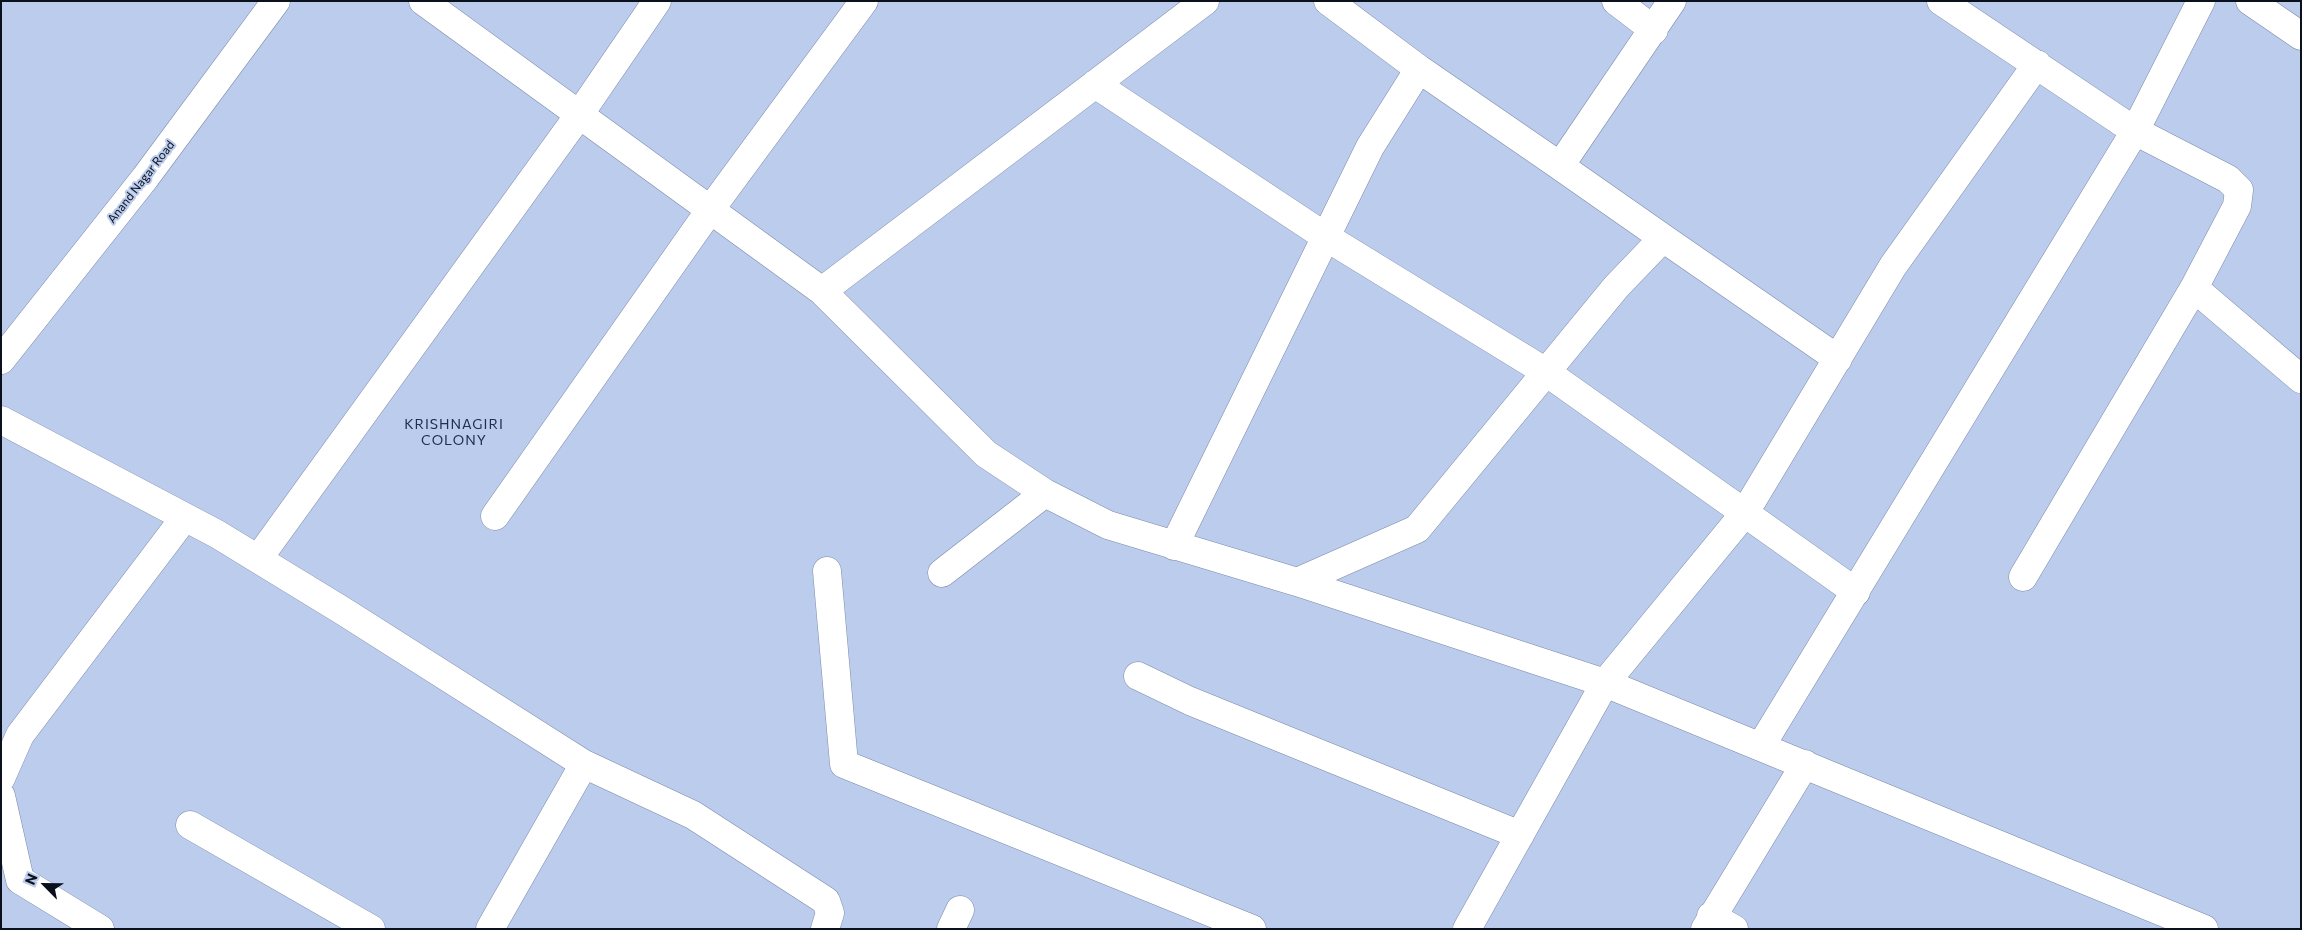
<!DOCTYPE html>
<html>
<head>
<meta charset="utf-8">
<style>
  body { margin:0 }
  #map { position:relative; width:2302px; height:930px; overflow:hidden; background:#bbcced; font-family:Commissioner,sans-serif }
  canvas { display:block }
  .frame { position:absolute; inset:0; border:2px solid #0b111c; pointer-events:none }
  .north { position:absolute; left:20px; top:860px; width:50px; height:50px; -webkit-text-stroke:4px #bbcced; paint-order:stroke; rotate:293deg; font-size:14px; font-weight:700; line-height:20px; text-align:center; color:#0b111c }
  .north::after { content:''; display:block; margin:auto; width:18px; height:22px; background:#0b111c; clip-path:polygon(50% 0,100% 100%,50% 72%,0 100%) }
</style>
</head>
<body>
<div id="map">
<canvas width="2302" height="930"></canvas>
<div class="frame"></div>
<div class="north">N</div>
</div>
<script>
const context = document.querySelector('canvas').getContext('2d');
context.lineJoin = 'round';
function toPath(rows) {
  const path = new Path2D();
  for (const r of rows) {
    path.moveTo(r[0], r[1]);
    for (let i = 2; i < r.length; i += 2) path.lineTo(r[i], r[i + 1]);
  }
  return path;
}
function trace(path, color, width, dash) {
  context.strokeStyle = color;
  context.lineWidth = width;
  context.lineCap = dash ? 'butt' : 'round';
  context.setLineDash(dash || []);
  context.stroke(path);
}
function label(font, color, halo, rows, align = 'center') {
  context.font = font + ' Commissioner,sans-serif';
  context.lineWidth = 4;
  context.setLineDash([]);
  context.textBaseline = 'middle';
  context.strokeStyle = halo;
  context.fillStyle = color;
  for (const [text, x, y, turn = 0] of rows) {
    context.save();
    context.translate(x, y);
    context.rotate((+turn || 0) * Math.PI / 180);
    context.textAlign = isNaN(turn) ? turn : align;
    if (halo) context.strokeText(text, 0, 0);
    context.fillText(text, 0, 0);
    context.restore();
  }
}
const minor = toPath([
  [423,1,822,291,986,454,1045,493,1108,525,1297,582,1605,683,2204,929],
  [1328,1,1419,69],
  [1616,1,1654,30],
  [2201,1,2135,131,2228,179,2239,190,2237,206,2194,288,2301,379],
  [2250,1,2301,36],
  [1095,84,1326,237,1546,372,1856,592],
  [1663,238,1838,359],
  [822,291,1205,1],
  [1,420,217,534,343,611,584,764,490,929],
  [495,516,710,210,864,1],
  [1174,546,1370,147,1419,69,1560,166],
  [258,559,579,115,657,1],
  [827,571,844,764,1252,929],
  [942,573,1045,493],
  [2023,577,2194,288],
  [1297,582,1417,529,1616,287,1663,238,1560,166,1672,1],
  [1138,676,1190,701,1520,835],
  [1761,746,2135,131,1941,1],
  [584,764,693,815,826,901,830,913,825,929],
  [1,778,20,735,185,517],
  [1,796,20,880,100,929],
  [190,825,371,929],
  [1711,916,1734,929],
  [951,929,960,910],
  [1467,929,1605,683,1744,514,1893,266,2037,64],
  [1705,929,1805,764]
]);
const tertiary = toPath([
  [1,360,145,178,276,1]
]);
trace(minor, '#7b8aaa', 29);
trace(tertiary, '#7b8aaa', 29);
trace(minor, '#fff', 28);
trace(tertiary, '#fff', 28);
label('12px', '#0b111c', '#bbcced', [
  ["Anand Nagar Road",141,182,-52]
]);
context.letterSpacing = '1px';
label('14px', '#232f4a', '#bbcced', [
  ["KRISHNAGIRI",454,424],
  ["COLONY",454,440]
]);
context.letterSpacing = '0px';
</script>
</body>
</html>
